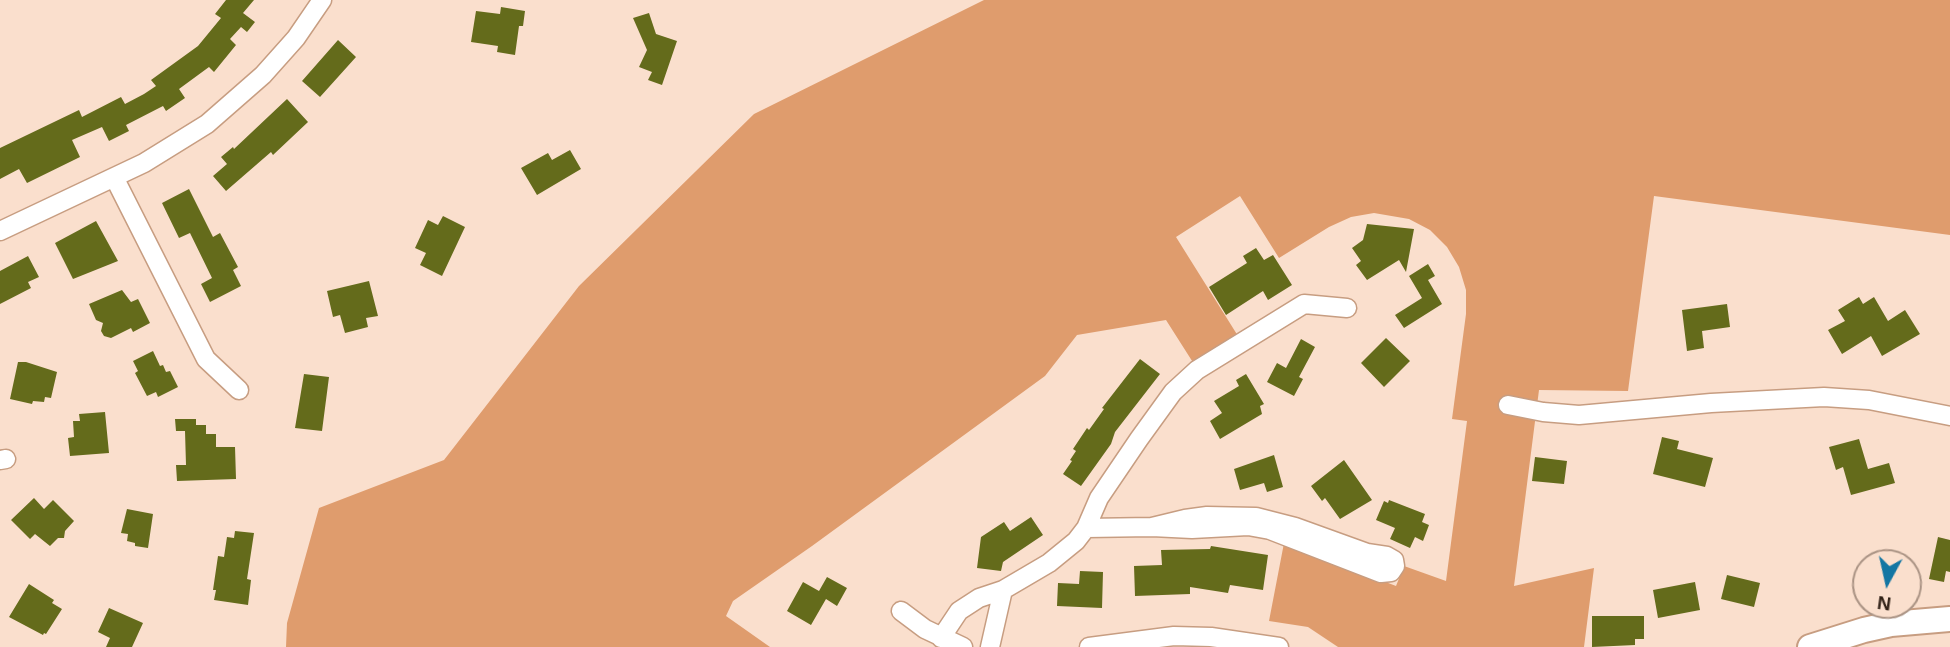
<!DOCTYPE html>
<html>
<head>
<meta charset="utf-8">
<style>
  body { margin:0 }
  #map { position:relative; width:1950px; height:647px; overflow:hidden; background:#fadfcd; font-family:Arial,sans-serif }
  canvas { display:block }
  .north { position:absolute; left:1852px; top:549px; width:70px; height:70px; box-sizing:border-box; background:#fadfcd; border:2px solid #aa9384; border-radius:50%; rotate:188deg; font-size:19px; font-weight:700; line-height:28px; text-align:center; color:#312116 }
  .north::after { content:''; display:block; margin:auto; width:24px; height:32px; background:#1376a3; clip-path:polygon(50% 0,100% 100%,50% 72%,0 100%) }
</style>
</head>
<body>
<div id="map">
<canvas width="1950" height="647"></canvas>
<div class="north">N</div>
</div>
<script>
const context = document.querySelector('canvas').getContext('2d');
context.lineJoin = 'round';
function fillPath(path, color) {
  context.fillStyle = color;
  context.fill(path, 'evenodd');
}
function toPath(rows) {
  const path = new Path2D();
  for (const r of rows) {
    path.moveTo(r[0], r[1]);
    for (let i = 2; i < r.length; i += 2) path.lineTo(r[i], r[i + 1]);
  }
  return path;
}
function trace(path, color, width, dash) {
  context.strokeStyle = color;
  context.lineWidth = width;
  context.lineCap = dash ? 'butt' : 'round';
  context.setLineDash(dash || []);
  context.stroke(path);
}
fillPath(toPath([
  [984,0,1950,0,1950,235,1654,196,1628,391,1539,390,1514,586,1594,568,1584,647,1338,647,1308,627,1269,621,1284,543,1396,586,1404,566,1446,581,1467,421,1452,419,1466,314,1466,290,1459,267,1447,247,1430,230,1409,219,1374,213,1351,217,1329,227,1279,258,1240,196,1176,237,1238,336,1194,364,1166,320,1077,335,1045,376,812,546,733,601,726,616,770,647,286,647,287,623,319,508,444,460,579,286,754,114]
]), '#df9c6d');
fillPath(toPath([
  [226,0,254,0,243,13,255,22,247,32,241,27,230,39,236,45,214,72,209,67,179,89,185,98,166,111,163,106,126,125,129,131,109,141,102,127,72,140,80,157,27,183,19,169,0,179,0,148,79,110,82,117,121,97,125,104,144,94,156,86,151,80,198,46,221,18,215,14],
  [501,7,525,11,523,26,519,26,515,55,497,52,498,46,471,42,476,11,500,14],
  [649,13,656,34,677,41,662,85,648,80,652,72,639,67,647,50,633,18],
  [338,40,356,57,320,97,302,81],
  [287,99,308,122,273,155,271,152,226,191,213,176,227,164,221,157,233,147,234,149],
  [570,150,581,169,537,195,521,168,548,153,552,160],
  [189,189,213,237,220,233,238,267,233,270,241,286,210,302,201,284,212,278,190,233,179,238,162,203],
  [443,216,465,227,442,276,420,265,426,253,415,248,428,220,438,225],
  [96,221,118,261,73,279,55,243],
  [1367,224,1414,229,1406,272,1399,260,1367,280,1356,265,1361,261,1352,248,1363,240],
  [1256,248,1264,260,1273,255,1292,285,1268,300,1263,291,1226,315,1209,287,1247,263,1243,256],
  [28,256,39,277,28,282,31,288,0,304,0,271],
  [1428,264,1435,276,1428,280,1442,304,1404,328,1395,315,1422,298,1409,276],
  [369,281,378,316,366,318,368,327,345,333,340,315,333,317,327,291],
  [122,290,131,302,138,299,150,323,133,332,131,328,111,338,104,336,101,331,103,323,96,320,89,304],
  [1859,297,1863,304,1874,297,1888,321,1905,310,1920,334,1882,356,1871,336,1842,354,1828,330,1845,321,1838,310],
  [1727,304,1730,327,1702,331,1704,348,1687,351,1682,310],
  [1386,338,1410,361,1384,387,1361,363],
  [1301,339,1315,347,1299,377,1303,379,1294,396,1267,382,1277,363,1286,368],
  [153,351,160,366,163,365,166,372,170,371,178,387,158,397,156,392,147,396,135,373,138,371,133,361],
  [1140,359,1160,374,1115,432,1111,444,1081,486,1063,474,1072,461,1070,460,1076,451,1073,449,1087,428,1089,430,1104,409,1102,408],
  [18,362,26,362,57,372,51,398,45,397,44,402,33,401,32,404,10,399],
  [304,374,329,377,322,431,295,428],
  [1246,374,1264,404,1260,406,1262,414,1220,439,1210,421,1222,413,1214,401,1239,386,1236,380],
  [105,412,109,453,70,456,68,438,74,437,73,421,80,421,79,414],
  [175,419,196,419,196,425,206,425,206,434,216,434,216,447,235,447,236,479,177,481,176,465,186,465,185,431,176,431],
  [1662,437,1679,441,1677,449,1713,458,1705,487,1653,474],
  [1859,439,1868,469,1889,463,1895,483,1851,495,1843,467,1836,470,1829,447],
  [1274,455,1283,487,1267,492,1264,483,1240,490,1234,469],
  [1535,457,1567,461,1564,484,1532,481],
  [1344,460,1372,500,1340,519,1325,498,1322,501,1311,486],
  [34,498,44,509,53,500,74,521,65,531,64,538,58,538,50,546,35,534,30,539,11,520],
  [1389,500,1425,514,1422,522,1429,525,1423,541,1415,537,1410,548,1390,539,1395,528,1376,520,1384,501,1388,503],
  [127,509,153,514,148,548,135,546,135,543,127,541,128,534,121,533],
  [1031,517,1043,535,1003,562,1001,571,977,568,981,537,1004,522,1010,531],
  [235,531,254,533,247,579,251,580,248,605,214,600,216,590,213,590,218,556,224,557,227,537,234,538],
  [1938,537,1950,540,1950,572,1946,571,1944,582,1929,579],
  [1211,546,1268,555,1263,590,1230,585,1228,593,1190,587,1190,594,1135,596,1134,566,1162,565,1161,550,1210,549],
  [1080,571,1103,572,1102,608,1057,606,1058,583,1079,584],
  [1727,575,1760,583,1754,607,1721,599],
  [827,577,847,588,837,606,826,599,811,625,787,611,803,582,819,591],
  [1695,582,1700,610,1658,618,1653,590],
  [29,584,54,600,52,603,62,609,46,634,44,633,43,635,9,617],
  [109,608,143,623,132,647,106,647,110,638,98,632],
  [1592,616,1644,616,1644,639,1635,639,1635,645,1592,647]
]), '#646b1b');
const street = toPath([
  [114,177,206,359,239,390],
  [0,231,144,163,207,124,263,75,296,38,322,0],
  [1508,405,1543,412,1579,415,1711,403,1824,397,1869,400,1950,416],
  [0,460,6,459],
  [1086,528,1152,527,1192,529,1248,526,1270,530,1381,573,1391,572,1395,566,1394,560,1387,556,1367,553,1295,527,1256,517,1207,516,1185,519,1152,527],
  [901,611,925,629,963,647],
  [941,638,959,611,979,598,1003,590,1049,563,1076,541,1086,528,1099,498,1139,439,1173,392,1197,370,1304,304,1347,308],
  [990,647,1003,590],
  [1089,647,1174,636,1211,637,1279,647]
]);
const secondary = toPath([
  [1810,647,1864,630,1891,624,1950,619]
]);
trace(street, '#c79d81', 21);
trace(secondary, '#c79d81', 28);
trace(street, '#fff', 18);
trace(secondary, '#fff', 24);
</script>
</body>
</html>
